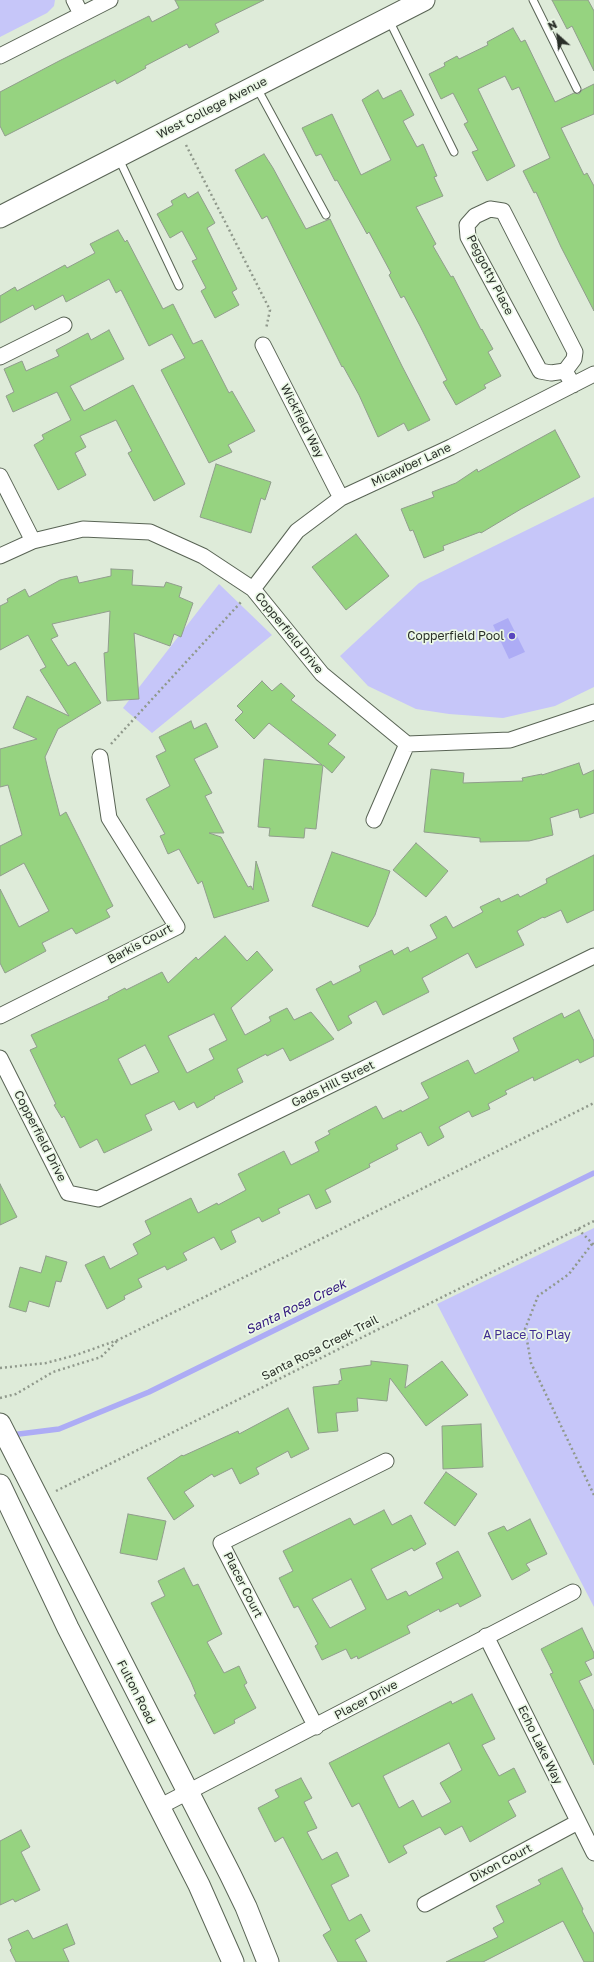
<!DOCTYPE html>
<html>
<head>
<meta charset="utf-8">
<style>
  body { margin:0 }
  #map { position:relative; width:594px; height:1962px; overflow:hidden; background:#deebd9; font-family:"Golos Text",sans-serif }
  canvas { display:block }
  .north { position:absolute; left:538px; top:16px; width:40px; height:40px; -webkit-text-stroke:3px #ebf8e6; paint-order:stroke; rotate:333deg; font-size:11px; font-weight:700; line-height:16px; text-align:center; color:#292e28 }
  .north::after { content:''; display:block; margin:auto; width:14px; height:18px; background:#292e28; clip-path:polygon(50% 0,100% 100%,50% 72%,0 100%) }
</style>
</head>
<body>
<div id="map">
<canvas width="594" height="1962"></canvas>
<div class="north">N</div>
</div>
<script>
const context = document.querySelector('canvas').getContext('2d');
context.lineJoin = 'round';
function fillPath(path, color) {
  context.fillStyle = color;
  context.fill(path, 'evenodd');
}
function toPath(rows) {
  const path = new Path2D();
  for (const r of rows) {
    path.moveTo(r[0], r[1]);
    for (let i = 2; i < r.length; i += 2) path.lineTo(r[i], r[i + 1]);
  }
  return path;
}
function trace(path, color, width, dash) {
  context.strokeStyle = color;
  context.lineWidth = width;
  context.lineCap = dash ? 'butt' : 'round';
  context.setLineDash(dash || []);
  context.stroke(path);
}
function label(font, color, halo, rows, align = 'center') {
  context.font = font + ' "Golos Text",sans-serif';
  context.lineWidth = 3.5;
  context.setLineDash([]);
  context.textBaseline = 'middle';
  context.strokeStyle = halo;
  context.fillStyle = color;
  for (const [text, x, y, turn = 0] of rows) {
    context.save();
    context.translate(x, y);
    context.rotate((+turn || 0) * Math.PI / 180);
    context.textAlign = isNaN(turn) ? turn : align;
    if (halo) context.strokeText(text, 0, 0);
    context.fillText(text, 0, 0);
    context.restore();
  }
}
fillPath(toPath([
  [0,0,55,0,54,6,47,13,0,37],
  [594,497,594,687,555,706,503,718,449,714,416,709,368,686,340,656,419,583],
  [219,584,272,635,152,733,123,708],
  [594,1228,594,1607,437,1304]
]), '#c6c6f9');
fillPath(toPath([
  [508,618,525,652,509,659,493,625]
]), '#adacf5');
trace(toPath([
  [11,1435,59,1429,149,1392,594,1173]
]), '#adacf5', 5.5);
const building = toPath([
  [175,0,264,0,215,24,219,32,189,48,187,44,145,66,146,68,117,84,115,80,5,136,0,126,0,92,59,61,149,16,152,22,179,8,175,0],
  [552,0,588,0,594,11,594,71,572,26,567,29,552,0],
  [513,28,521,42,525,40,555,102,574,93,579,94,582,90,594,84,594,114,561,128,584,175,587,173,594,186,594,311,561,247,536,192,534,193,523,171,550,158,519,87,512,90,505,76,478,89,515,166,487,181,472,152,478,150,464,124,468,122,453,93,441,99,429,74,445,66,444,63,457,56,459,59,488,45,487,42,513,28],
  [378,90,383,99,401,90,414,115,403,121,417,147,423,144,437,176,434,177,443,196,416,207,436,244,433,246,451,277,453,276,481,330,482,329,493,349,488,352,501,376,484,385,486,388,456,405,443,382,447,380,420,326,404,296,401,298,389,275,391,273,369,232,367,234,337,180,335,181,321,154,316,156,302,128,332,114,361,175,391,160,362,100,378,90],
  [264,154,273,168,306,229,330,219,402,366,430,420,408,431,404,423,378,437,359,395,343,366,342,367,267,216,262,219,235,170,264,154],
  [198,192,215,223,207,228,237,289,232,292,239,305,215,318,201,291,206,288,192,261,197,259,182,231,170,238,157,214,173,205,171,201,185,193,188,198,198,192],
  [118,230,125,242,127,240,163,309,173,304,193,344,202,340,229,393,232,391,255,431,228,445,232,452,209,463,161,370,185,358,172,334,149,346,121,290,116,293,109,279,66,302,63,295,35,310,33,305,0,323,0,296,15,287,17,291,65,265,67,268,95,253,90,244,118,230],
  [109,330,124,359,70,386,84,411,133,385,185,484,154,501,128,453,132,451,116,420,80,436,86,447,75,453,86,475,58,490,34,445,44,439,42,435,71,420,57,392,13,412,6,396,14,392,4,369,22,361,26,371,59,356,56,350,88,333,91,340,109,330],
  [555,430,580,477,521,509,481,533,480,532,443,546,444,550,424,558,413,530,410,531,401,509,434,497,432,492,456,483,477,469,478,472,555,430],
  [216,464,271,482,265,500,261,498,251,533,200,517,216,464],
  [356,534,389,576,346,610,312,567,356,534],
  [111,569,133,570,132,585,164,587,166,582,182,587,179,597,193,603,181,637,174,634,170,646,134,633,139,699,107,701,104,653,108,652,110,611,52,624,58,636,51,639,68,666,75,662,101,703,58,729,45,757,49,774,60,816,66,812,113,906,106,910,110,917,76,934,72,928,42,943,46,951,5,973,0,963,0,889,19,927,49,911,24,863,0,876,0,846,22,835,8,785,0,787,0,749,37,739,13,728,27,696,69,716,40,670,46,667,28,635,0,650,0,606,8,602,7,599,25,589,29,597,60,580,77,576,79,583,111,576,111,569],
  [262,681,272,691,281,683,295,696,291,700,336,735,328,744,345,757,332,773,323,765,316,829,305,828,304,838,269,836,270,828,258,827,264,759,322,765,269,723,254,739,235,720,243,712,237,706,262,681],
  [191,721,194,729,206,723,218,747,194,759,212,793,205,796,224,833,209,833,221,837,248,887,251,886,253,890,256,861,269,901,214,918,202,881,198,884,179,849,168,854,160,836,165,834,146,799,170,786,156,756,166,751,159,737,191,721],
  [579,763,583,775,594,770,594,813,580,818,578,809,550,818,553,835,529,841,480,842,480,838,424,832,431,769,464,773,463,783,523,781,522,778,542,774,542,775,579,763],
  [416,843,448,871,426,897,393,870,416,843],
  [332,852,390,871,375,915,368,927,312,906,332,852],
  [594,855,594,910,567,923,561,910,544,918,543,917,517,931,524,945,476,968,468,953,422,978,429,992,383,1015,376,1001,348,1016,352,1023,338,1031,316,989,331,981,333,985,361,971,359,966,392,950,394,955,408,947,410,952,437,938,430,925,446,916,453,928,483,912,480,907,499,898,501,902,518,894,520,897,547,883,546,879,594,855],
  [225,936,247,961,257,951,273,970,231,1008,245,1035,271,1021,269,1017,287,1008,294,1020,311,1012,334,1039,290,1061,283,1048,267,1056,266,1054,237,1069,243,1082,214,1097,215,1098,197,1108,194,1102,179,1110,174,1101,145,1115,152,1130,104,1153,97,1139,80,1148,64,1116,62,1118,54,1105,56,1104,30,1050,37,1047,31,1035,109,999,108,997,125,988,126,990,162,972,168,983,196,957,198,960,225,936],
  [214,1014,227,1040,209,1049,214,1059,187,1073,168,1036,214,1014],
  [145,1045,159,1072,131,1085,118,1059,145,1045],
  [579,1010,594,1041,594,1056,580,1063,578,1059,534,1081,533,1077,505,1091,507,1094,488,1104,490,1109,472,1117,469,1111,439,1127,444,1137,428,1146,421,1132,396,1145,398,1149,369,1164,370,1167,325,1190,331,1202,316,1209,309,1194,278,1209,280,1213,262,1222,259,1217,231,1231,236,1242,221,1250,214,1237,183,1253,187,1260,167,1270,165,1266,138,1279,142,1287,124,1296,125,1299,107,1309,85,1265,104,1256,110,1269,138,1254,133,1244,151,1234,145,1221,191,1198,198,1213,217,1203,218,1205,246,1190,238,1174,284,1151,291,1165,319,1151,315,1142,330,1134,328,1131,376,1106,383,1119,401,1110,402,1112,429,1098,421,1083,468,1060,475,1074,519,1051,513,1038,562,1013,564,1018,579,1010],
  [0,1184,17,1217,0,1225,0,1184],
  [46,1256,67,1262,61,1282,56,1281,49,1307,29,1301,26,1312,9,1307,20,1267,41,1273,46,1256],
  [371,1361,408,1365,405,1388,442,1361,468,1395,426,1426,390,1378,387,1401,357,1398,358,1411,336,1413,338,1431,318,1433,313,1387,339,1384,339,1381,342,1380,340,1369,371,1365,371,1361],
  [288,1408,309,1449,291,1458,288,1451,256,1468,259,1474,240,1484,232,1468,214,1477,212,1474,184,1492,194,1506,174,1520,147,1478,182,1455,183,1456,238,1431,239,1434,288,1408],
  [481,1424,483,1467,443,1469,442,1426,481,1424],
  [446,1472,477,1494,455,1526,424,1503,446,1472],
  [384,1510,392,1525,411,1515,426,1544,414,1551,412,1548,371,1569,387,1600,406,1591,409,1596,443,1578,436,1563,458,1551,481,1596,460,1607,458,1603,440,1612,439,1609,407,1626,410,1633,358,1659,357,1656,351,1659,346,1649,322,1660,315,1646,318,1644,298,1606,294,1608,279,1578,293,1571,283,1551,350,1518,354,1525,384,1510],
  [351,1579,366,1609,330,1628,312,1599,351,1579],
  [128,1514,166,1521,157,1560,120,1553,128,1514],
  [530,1519,547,1554,526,1564,530,1570,512,1580,488,1533,504,1526,507,1531,530,1519],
  [184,1568,193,1586,198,1584,222,1634,207,1642,224,1673,239,1666,247,1683,244,1685,256,1708,234,1720,235,1723,214,1734,194,1695,196,1694,191,1682,151,1603,165,1596,158,1581,184,1568],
  [582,1628,594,1653,594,1658,585,1662,592,1675,579,1681,594,1711,594,1765,550,1674,553,1673,541,1649,582,1628],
  [472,1694,495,1739,482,1745,499,1776,514,1768,526,1792,508,1801,516,1816,470,1842,462,1826,445,1835,440,1827,403,1846,407,1853,389,1863,359,1803,352,1807,329,1763,451,1701,452,1704,472,1694],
  [449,1743,462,1770,440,1783,451,1802,422,1817,413,1800,399,1808,383,1776,449,1743],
  [301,1778,312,1798,304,1802,317,1828,307,1832,322,1860,337,1852,349,1876,331,1885,349,1921,361,1914,370,1931,355,1940,367,1962,338,1962,323,1935,331,1930,283,1837,275,1842,258,1808,279,1797,275,1790,301,1778],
  [21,1830,30,1847,21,1852,40,1890,15,1902,13,1899,0,1905,0,1841,21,1830],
  [562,1868,583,1909,582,1911,594,1934,594,1962,584,1962,563,1921,483,1962,446,1962,498,1937,493,1928,504,1922,496,1906,541,1884,538,1880,562,1868],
  [67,1924,75,1944,63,1949,69,1962,16,1962,10,1950,12,1948,8,1939,28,1930,33,1939,67,1924]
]);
fillPath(building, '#96d380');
trace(building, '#909d8c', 1);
const lane = toPath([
  [533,0,577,89],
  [389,20,454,152],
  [257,88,326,215],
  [119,159,179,286]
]);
const street = toPath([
  [74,0,81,14],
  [0,56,110,0],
  [263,345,341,498],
  [0,357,64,325],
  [565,371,551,373,540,371,468,237,467,225,475,216,490,209,503,211,575,352,574,359,565,371,573,385],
  [0,476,33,541],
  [0,556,33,541,83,529,150,532,203,556,253,589,322,674,407,744,510,740,594,712],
  [253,589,297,531,341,498,451,447,594,374],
  [374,820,407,744],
  [0,1016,177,927,109,818,100,757],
  [0,1058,68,1193,98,1199,594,956],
  [486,1636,594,1853],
  [316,1727,221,1543,386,1461],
  [159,1807,573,1592],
  [425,1904,578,1822]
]);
const secondary = toPath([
  [0,217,424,0],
  [0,1424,230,1874,246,1907,268,1962],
  [0,1485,68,1628,199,1885,233,1962]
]);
trace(lane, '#596455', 9);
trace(street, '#596455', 17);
trace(secondary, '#596455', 23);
trace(toPath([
  [186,145,270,310,266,329],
  [111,744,241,602],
  [578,1229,594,1245],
  [592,1244,569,1274,538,1296,525,1329,531,1363,594,1495],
  [0,1368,46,1363,76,1355,118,1340,594,1103],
  [0,1398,16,1394,53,1372,101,1357,118,1340],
  [56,1491,594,1221]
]), '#90998c', 2.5, [2, 3]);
trace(lane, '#fff', 7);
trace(street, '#fff', 15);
trace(secondary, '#fff', 21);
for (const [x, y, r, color] of [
  [512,636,4,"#5946be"]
]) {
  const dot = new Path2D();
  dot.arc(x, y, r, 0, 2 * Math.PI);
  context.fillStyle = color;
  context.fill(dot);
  trace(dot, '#ebf8e6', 1.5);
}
label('12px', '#292e28', '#ebf8e6', [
  ["West College Avenue",212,108,-27],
  ["Peggotty Place",490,275,63],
  ["Wickfield Way",302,421,63],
  ["Micawber Lane",411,465,-25],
  ["Copperfield Drive",289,633,51],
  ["Barkis Court",140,944,-28],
  ["Gads Hill Street",333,1084,-26],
  ["Copperfield Drive",40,1136,63],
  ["Santa Rosa Creek Trail",320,1348,-27],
  ["Placer Court",243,1585,63],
  ["Fulton Road",136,1692,63],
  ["Placer Drive",366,1700,-28],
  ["Echo Lake Way",540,1745,64],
  ["Dixon Court",501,1863,-28]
]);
label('12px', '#292e28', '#ebf8e6', [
  ["Copperfield Pool",504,636]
], 'right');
label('12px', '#402d93', '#ebf8e6', [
  ["A Place To Play",527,1335]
]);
label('italic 13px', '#30157d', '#ebf8e6', [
  ["Santa Rosa Creek",296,1307,-26]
]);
</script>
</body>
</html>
